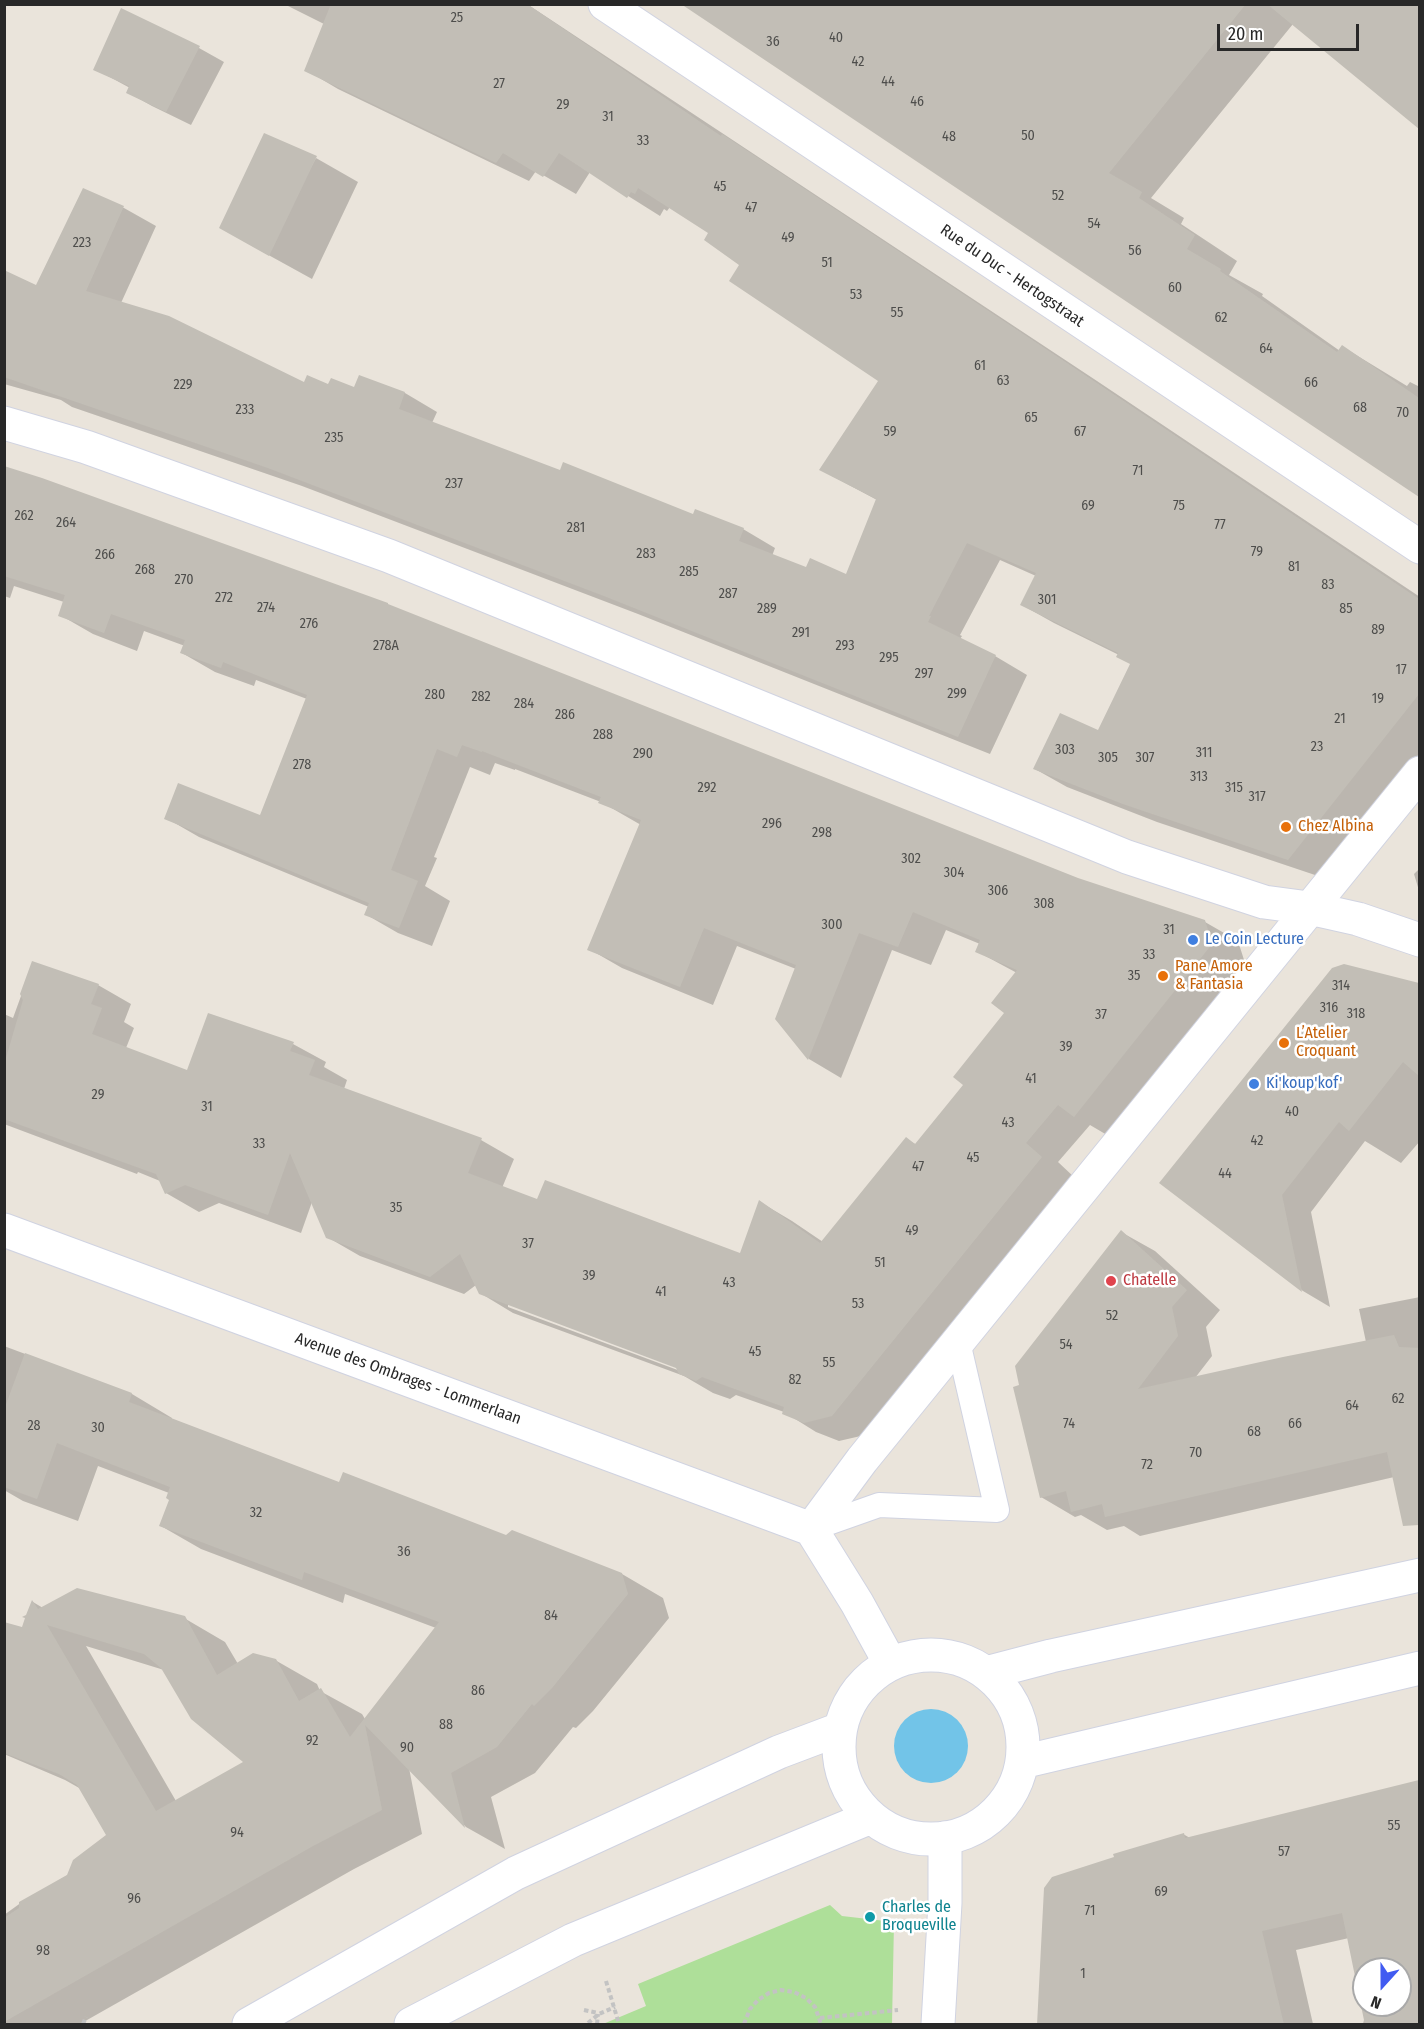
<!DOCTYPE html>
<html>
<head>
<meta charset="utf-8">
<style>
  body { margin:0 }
  #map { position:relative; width:1424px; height:2029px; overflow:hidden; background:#eae4db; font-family:"Fira Sans Condensed",sans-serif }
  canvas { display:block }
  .frame { position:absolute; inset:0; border:6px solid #282828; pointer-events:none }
  .north { position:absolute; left:1352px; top:1957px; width:60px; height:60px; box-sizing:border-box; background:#fff; border:2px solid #a9a9a9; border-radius:50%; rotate:201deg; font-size:16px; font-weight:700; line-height:24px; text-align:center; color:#282828 }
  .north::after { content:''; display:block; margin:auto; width:21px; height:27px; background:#415bf1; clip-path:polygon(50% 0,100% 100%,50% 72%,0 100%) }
  .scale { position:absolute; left:1217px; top:24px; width:142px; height:27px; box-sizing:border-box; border:3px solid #282828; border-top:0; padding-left:8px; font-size:18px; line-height:21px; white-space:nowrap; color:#282828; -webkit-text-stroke:4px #fff; paint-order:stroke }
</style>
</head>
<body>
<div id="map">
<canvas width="1424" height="2029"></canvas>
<div class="frame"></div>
<div class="north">N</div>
<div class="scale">20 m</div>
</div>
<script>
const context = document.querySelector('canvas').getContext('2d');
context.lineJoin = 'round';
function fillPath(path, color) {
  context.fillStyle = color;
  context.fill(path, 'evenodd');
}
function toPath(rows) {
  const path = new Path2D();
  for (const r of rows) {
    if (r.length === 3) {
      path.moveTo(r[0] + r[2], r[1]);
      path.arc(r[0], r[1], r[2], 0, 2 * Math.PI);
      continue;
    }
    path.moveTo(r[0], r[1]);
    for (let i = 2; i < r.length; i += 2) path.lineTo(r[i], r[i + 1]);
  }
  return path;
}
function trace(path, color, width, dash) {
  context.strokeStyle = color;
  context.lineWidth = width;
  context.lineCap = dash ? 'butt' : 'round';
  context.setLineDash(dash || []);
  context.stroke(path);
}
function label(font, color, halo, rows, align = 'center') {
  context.font = font + ' "Fira Sans Condensed",sans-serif';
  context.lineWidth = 5;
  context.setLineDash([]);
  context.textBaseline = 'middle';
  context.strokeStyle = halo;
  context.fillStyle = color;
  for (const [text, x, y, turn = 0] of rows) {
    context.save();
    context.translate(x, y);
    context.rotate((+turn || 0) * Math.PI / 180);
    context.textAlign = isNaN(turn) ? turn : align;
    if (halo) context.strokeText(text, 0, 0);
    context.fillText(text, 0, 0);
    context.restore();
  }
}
fillPath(toPath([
  [830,1905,842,1916,894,1922,892,2024,603,2024,646,2006,638,1984]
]), '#aedf99');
fillPath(toPath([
  [931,1746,37]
]), '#72c4e8');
fillPath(toPath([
  [284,4,527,4,1097,381,1420,597,1420,753,1321,877,1157,822,1067,787,1035,769,1098,732,1131,664,1119,655,1054,623,1022,605,1036,576,1000,560,960,635,962,636,960,639,995,656,1027,675,990,754,638,614,302,486,72,407,61,400,4,384,4,271,37,286,83,190,124,208,156,226,121,303,305,384,355,389,359,377,405,393,437,412,432,423,561,472,693,516,743,529,775,548,772,556,807,569,847,576,877,500,821,470,880,380,741,264,710,232,670,207,667,211,664,209,660,216,590,172,576,194,536,171,529,181,338,89,306,70,324,24],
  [683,4,1420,4,1420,127,1293,24,1151,198,1184,218,1181,224,1237,261,1229,275,1263,294,1262,296,1340,351,1343,347,1407,386,1410,382,1420,387,1420,495],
  [122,10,199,48,224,62,191,125,152,106,127,92,130,88,95,69],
  [316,158,358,182,312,279,263,252],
  [4,468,1077,880,1205,922,1238,941,1245,963,1107,1135,1090,1125,1058,1162,1074,1177,865,1435,839,1441,816,1432,784,1412,736,1395,730,1399,713,1393,684,1376,513,1313,480,1293,476,1285,464,1294,360,1256,327,1237,312,1202,301,1233,219,1203,199,1212,166,1193,160,1181,138,1172,137,1174,4,1124,4,1014,13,1018,33,963,98,985,131,1004,124,1022,134,1028,126,1048,188,1072,293,1044,326,1062,324,1067,347,1080,344,1089,481,1140,514,1159,502,1188,538,1201,741,1255,760,1202,792,1221,823,1242,906,1139,917,1145,965,1085,1006,1013,1017,973,976,951,980,944,946,930,931,965,892,950,841,1078,809,1059,776,1018,796,969,737,946,713,1005,622,968,589,949,641,825,601,802,515,769,515,770,495,763,490,775,470,767,434,857,437,858,425,886,450,901,432,946,398,933,365,914,369,907,199,837,166,818,261,817,307,699,256,680,254,686,215,672,182,653,185,646,144,631,137,651,93,634,60,615,64,602,14,586,10,598,4,596],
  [508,1303,684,1369,683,1372,508,1307],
  [1420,868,1420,894,1414,874],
  [1344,966,1420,984,1420,1141,1401,1163,1365,1141,1311,1212,1330,1307,1303,1291,1161,1183],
  [1121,1232,1155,1251,1220,1310,1206,1327,1212,1356,1195,1378,1366,1342,1359,1309,1420,1297,1420,1471,1140,1536,1124,1526,1107,1530,1081,1515,1075,1517,1041,1497,1021,1386],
  [4,1346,132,1394,172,1418,172,1420,340,1484,622,1574,663,1598,669,1618,593,1711,576,1728,573,1727,535,1773,491,1797,505,1849,466,1827,409,1768,422,1834,354,1869,80,2024,4,2024,4,1915,22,1902,115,1847,81,1789,65,1780,4,1754,4,1623,23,1628,33,1602,43,1608,184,1618,225,1642,238,1664,275,1660,317,1684,320,1691,362,1714,365,1719,436,1628,345,1594,343,1603,201,1549,161,1526,170,1499,169,1493,98,1466,78,1521,23,1501,4,1490],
  [86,1646,164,1670,245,1762,176,1801],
  [1420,1782,1420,2024,1363,2024,1365,2016,1349,1938,1296,1950,1313,2024,1039,2024,1183,1834,1190,1838,1361,1795],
  [1364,1969,1400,1969,1400,2005,1364,2005]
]), '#0003');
fillPath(toPath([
  [331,4,527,4,721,136,722,134,1064,361,1419,599,1419,694,1288,860,1123,804,1033,769,1060,713,1098,730,1130,664,1116,657,1118,653,1020,605,1036,573,967,543,929,616,931,616,928,622,996,655,958,737,604,596,268,468,4,377,4,270,36,285,83,188,124,206,86,291,169,316,304,382,307,375,328,384,331,378,354,387,359,375,405,392,399,409,560,470,563,462,693,514,695,509,744,528,739,541,806,567,810,558,846,574,876,499,819,470,878,381,729,281,739,265,704,240,708,233,638,188,635,194,631,192,627,198,559,153,543,177,503,153,496,163,304,71],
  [681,4,1246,4,1109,173,1142,192,1139,198,1195,235,1187,249,1221,269,1220,271,1337,352,1342,345,1419,398,1419,497],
  [1267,4,1419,4,1419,129],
  [121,8,200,46,166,112,126,93,129,86,93,70],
  [264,133,317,156,269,256,219,228],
  [4,466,42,478,388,603,388,604,1078,878,1205,920,1212,944,1074,1117,1058,1105,1026,1143,1042,1157,832,1416,804,1423,782,1414,784,1407,702,1377,696,1381,679,1374,676,1368,479,1294,460,1254,430,1277,326,1238,290,1153,268,1215,185,1185,165,1194,156,1174,4,1119,4,1065,23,1000,20,994,32,961,99,984,91,1004,102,1008,92,1034,187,1070,208,1013,294,1042,290,1051,315,1060,309,1075,482,1138,468,1173,537,1199,545,1180,740,1253,759,1200,820,1243,906,1137,915,1144,963,1085,953,1077,1004,1013,991,1003,1017,970,975,952,980,940,913,912,898,947,859,933,808,1060,775,1019,796,965,704,928,680,987,587,950,641,820,598,803,601,797,482,751,482,752,462,745,457,757,437,749,391,870,418,881,399,928,364,915,369,903,164,819,178,783,260,815,307,695,223,662,221,668,180,653,185,640,111,614,104,633,58,616,65,595,4,576],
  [1344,964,1419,983,1419,1076,1403,1062,1349,1131,1339,1122,1282,1195,1302,1292,1159,1183,1332,968],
  [1121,1230,1187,1290,1172,1307,1178,1336,1138,1389,1283,1357,1394,1335,1399,1347,1419,1348,1419,1525,1403,1526,1387,1452,1105,1517,1102,1504,1071,1512,1066,1491,1040,1498,1013,1387,1019,1385,1015,1366],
  [25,1353,132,1393,129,1402,339,1482,343,1472,506,1535,512,1530,622,1573,628,1594,552,1688,534,1706,532,1704,497,1747,451,1773,465,1828,365,1725,382,1810,313,1846,4,2022,4,1918,19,1908,19,1902,67,1875,73,1860,106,1835,77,1785,59,1774,4,1753,4,1622,22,1627,25,1618,22,1617,26,1615,32,1600,38,1609,77,1588,185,1616,217,1675,253,1653,276,1659,299,1701,321,1688,350,1737,439,1622,304,1572,302,1580,159,1526,169,1500,166,1498,170,1487,57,1443,37,1499,4,1487,4,1410],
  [47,1625,144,1654,161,1668,191,1719,243,1762,156,1811],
  [1419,1780,1419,2025,1365,2025,1342,1913,1262,1931,1284,2025,1037,2025,1044,1888,1052,1877,1114,1857,1113,1854,1184,1833,1185,1838],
  [1364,1969,1400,1969,1400,2005,1364,2005]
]), '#c2beb6');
const lane = toPath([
  [811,1529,879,1505,997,1510,958,1342]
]);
const street = toPath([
  [605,4,1420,547],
  [4,423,86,447,389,556,1127,857,1264,902,1309,908,1358,919,1420,940],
  [4,1230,811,1529],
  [811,1529,862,1460,1420,773],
  [811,1529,857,1603,890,1663],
  [938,2024,945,1903,945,1838]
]);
const secondary = toPath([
  [931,1747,92],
  [986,1673,1051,1656,1420,1575],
  [1022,1762,1420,1668],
  [249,2024,516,1873,779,1752,840,1729],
  [411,2024,573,1940,871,1817]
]);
trace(lane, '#d0d3e1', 26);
trace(street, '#d0d3e1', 35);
trace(secondary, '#d0d3e1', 35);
trace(toPath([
  [606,1981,619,2024],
  [584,2010,598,2013],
  [820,2018,898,2010],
  [588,2023,599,2014,615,2007],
  [83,2024,86,2017],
  [597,2024,598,2014],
  [744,2024,750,2009,758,2000,769,1993,781,1990,794,1992,806,1998,815,2007,821,2024]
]), '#c3c3c3', 4, [4.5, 3]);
trace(lane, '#fff', 24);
trace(street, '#fff', 33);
trace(secondary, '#fff', 33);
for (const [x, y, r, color] of [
  [1286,827,6,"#e8710a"],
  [1193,940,6,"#3f7fe0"],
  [1163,976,6,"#e8710a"],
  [1284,1043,6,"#e8710a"],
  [1254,1084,6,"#3f7fe0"],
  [1111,1281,6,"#e0444e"],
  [870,1917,6,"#0f9aa8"]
]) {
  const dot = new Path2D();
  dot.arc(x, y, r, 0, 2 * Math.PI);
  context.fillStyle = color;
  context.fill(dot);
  trace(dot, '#fff', 2);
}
label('14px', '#4e4e4c', null, [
  ["25",457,18],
  ["40",836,38],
  ["36",773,42],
  ["42",858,62],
  ["44",888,82],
  ["27",499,84],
  ["46",917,102],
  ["29",563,105],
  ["31",608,117],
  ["50",1028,136],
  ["48",949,137],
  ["33",643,141],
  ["45",720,187],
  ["52",1058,196],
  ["47",751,208],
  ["54",1094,224],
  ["49",788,238],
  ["223",82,243],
  ["56",1135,251],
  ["51",827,263],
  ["60",1175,288],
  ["53",856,295],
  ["55",897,313],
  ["62",1221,318],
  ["64",1266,349],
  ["61",980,366],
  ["63",1003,381],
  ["66",1311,383],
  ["229",183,385],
  ["68",1360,408],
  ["233",245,410],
  ["70",1403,413],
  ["65",1031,418],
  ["59",890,432],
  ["67",1080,432],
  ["235",334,438],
  ["71",1138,471],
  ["237",454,484],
  ["69",1088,506],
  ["75",1179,506],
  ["262",24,516],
  ["264",66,523],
  ["77",1220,525],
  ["281",576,528],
  ["79",1257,552],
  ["283",646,554],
  ["266",105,555],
  ["81",1294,567],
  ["268",145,570],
  ["285",689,572],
  ["270",184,580],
  ["83",1328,585],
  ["287",728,594],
  ["272",224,598],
  ["301",1047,600],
  ["274",266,608],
  ["289",767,609],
  ["85",1346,609],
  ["276",309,624],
  ["89",1378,630],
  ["291",801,633],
  ["278A",386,646],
  ["293",845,646],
  ["295",889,658],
  ["17",1401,670],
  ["297",924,674],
  ["299",957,694],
  ["280",435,695],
  ["282",481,697],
  ["19",1378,699],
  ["284",524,704],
  ["286",565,715],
  ["21",1340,719],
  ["288",603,735],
  ["23",1317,747],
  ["303",1065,750],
  ["311",1204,753],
  ["290",643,754],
  ["305",1108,758],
  ["307",1145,758],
  ["278",302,765],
  ["313",1199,777],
  ["292",707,788],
  ["315",1234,788],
  ["317",1257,797],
  ["296",772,824],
  ["298",822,833],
  ["302",911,859],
  ["304",954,873],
  ["306",998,891],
  ["308",1044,904],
  ["300",832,925],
  ["31",1169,930],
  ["33",1149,955],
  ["35",1134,976],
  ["314",1341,986],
  ["316",1329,1008],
  ["318",1356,1014],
  ["37",1101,1015],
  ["39",1066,1047],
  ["41",1031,1079],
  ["29",98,1095],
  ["31",207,1107],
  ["40",1292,1112],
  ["43",1008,1123],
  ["42",1257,1141],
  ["33",259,1144],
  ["45",973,1158],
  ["47",918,1167],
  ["44",1225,1174],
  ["35",396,1208],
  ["49",912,1231],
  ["37",528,1244],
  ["51",880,1263],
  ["39",589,1276],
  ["43",729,1283],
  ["41",661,1292],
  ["53",858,1304],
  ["52",1112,1316],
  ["54",1066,1345],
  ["45",755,1352],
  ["55",829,1363],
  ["82",795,1380],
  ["62",1398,1399],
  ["64",1352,1406],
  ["74",1069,1424],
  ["66",1295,1424],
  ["28",34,1426],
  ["30",98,1428],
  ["68",1254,1432],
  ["70",1196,1453],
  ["72",1147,1465],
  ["32",256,1513],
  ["36",404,1552],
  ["84",551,1616],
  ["86",478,1691],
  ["88",446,1725],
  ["92",312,1741],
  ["90",407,1748],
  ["55",1394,1826],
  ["94",237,1833],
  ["57",1284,1852],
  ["69",1161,1892],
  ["96",134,1899],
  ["71",1090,1911],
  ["98",43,1951],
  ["1",1083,1974]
]);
label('16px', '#282828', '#fff', [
  ["Rue du Duc - Hertogstraat",1012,276,34],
  ["Avenue des Ombrages - Lommerlaan",408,1379,20]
]);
label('16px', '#c56008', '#fff', [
  ["Chez Albina",1298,827],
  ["Pane Amore",1175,967],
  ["& Fantasia",1175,985],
  ["L’Atelier",1296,1034],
  ["Croquant",1296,1052]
], 'left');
label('16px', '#366cbe', '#fff', [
  ["Le Coin Lecture",1205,940],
  ["Ki'koup'kof'",1266,1084]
], 'left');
label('16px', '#be3a42', '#fff', [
  ["Chatelle",1123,1281]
], 'left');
label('16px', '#0d838f', '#fff', [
  ["Charles de",882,1908],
  ["Broqueville",882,1926]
], 'left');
</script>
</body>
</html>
